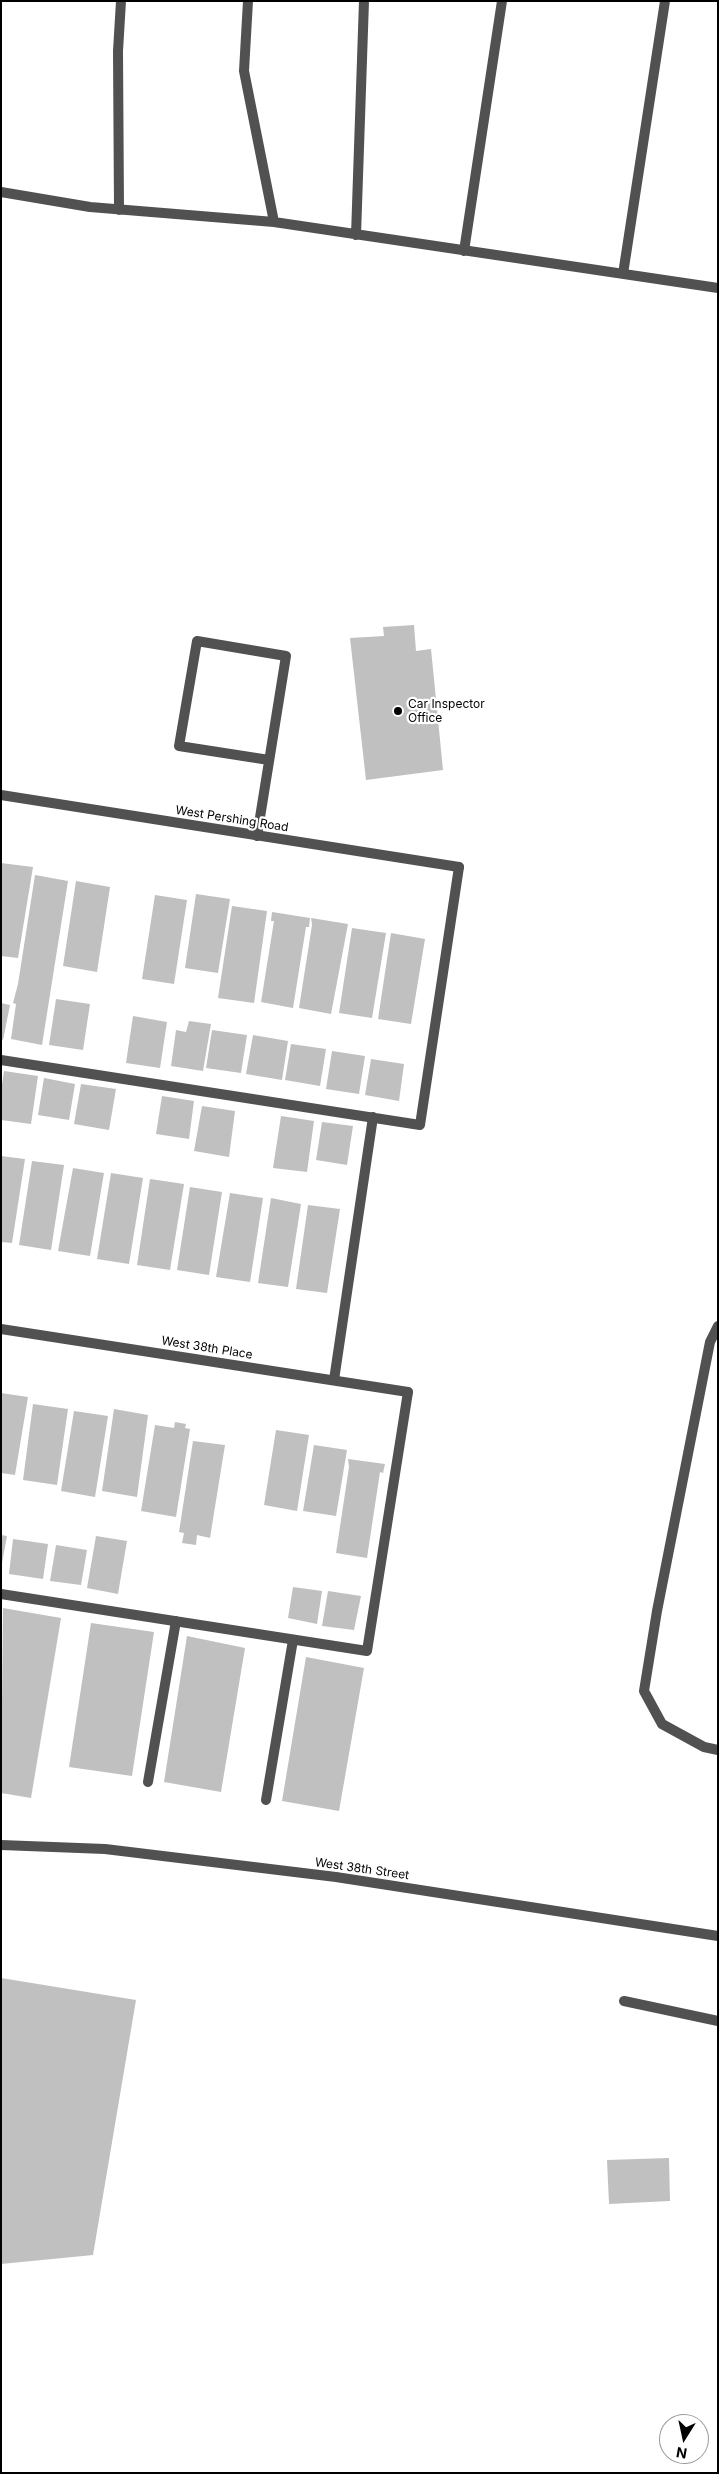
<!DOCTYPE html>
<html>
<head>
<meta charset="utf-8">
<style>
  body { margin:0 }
  #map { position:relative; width:719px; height:2474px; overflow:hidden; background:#fff; font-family:Inter,sans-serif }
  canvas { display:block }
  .frame { position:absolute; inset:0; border:2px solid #000; pointer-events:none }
  .north { position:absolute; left:659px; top:2414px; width:50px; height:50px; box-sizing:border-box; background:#fff; border:1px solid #999; border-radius:50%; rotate:190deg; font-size:14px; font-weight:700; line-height:20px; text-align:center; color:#000 }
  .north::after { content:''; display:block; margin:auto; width:18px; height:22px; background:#000; clip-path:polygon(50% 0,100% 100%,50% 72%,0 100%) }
</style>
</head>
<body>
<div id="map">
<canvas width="719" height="2474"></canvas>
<div class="frame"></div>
<div class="north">N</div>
</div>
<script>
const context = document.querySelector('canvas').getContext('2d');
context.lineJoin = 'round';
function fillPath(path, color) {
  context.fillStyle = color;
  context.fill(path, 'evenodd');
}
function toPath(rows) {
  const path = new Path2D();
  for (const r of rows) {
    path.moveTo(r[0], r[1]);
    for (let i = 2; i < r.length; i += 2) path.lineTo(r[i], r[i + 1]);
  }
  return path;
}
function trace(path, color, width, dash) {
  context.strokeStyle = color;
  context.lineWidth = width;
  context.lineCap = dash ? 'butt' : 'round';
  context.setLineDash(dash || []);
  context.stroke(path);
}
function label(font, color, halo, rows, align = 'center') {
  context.font = font + ' Inter,sans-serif';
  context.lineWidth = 4.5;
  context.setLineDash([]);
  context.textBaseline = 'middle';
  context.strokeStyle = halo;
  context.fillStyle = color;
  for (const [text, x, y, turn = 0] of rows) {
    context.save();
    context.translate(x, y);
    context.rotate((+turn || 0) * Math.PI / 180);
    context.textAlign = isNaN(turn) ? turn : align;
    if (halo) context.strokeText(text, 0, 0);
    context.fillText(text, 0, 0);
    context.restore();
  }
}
fillPath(toPath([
  [414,625,416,651,431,649,443,770,366,780,350,638,384,636,383,627],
  [1,863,33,867,18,958,1,956],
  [35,875,68,881,42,1045,11,1039,16,1004,13,1003,18,984],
  [76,881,110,887,97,972,63,966],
  [196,894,230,899,218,973,185,968],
  [155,895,187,900,174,984,142,979],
  [232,906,267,911,254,1003,218,998],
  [272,912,310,918,309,927,306,927,293,1008,261,1002,274,921,271,921],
  [311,918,348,924,331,1014,299,1008,312,925],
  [352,928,386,933,372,1018,339,1013],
  [391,933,425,939,411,1024,378,1019],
  [56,999,90,1004,83,1050,49,1045],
  [1,1003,10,1005,3,1040,1,1039],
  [133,1016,167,1022,160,1068,126,1063],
  [189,1021,211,1024,203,1071,171,1066,176,1030,186,1032],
  [212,1030,247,1035,241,1073,206,1068],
  [253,1035,288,1041,282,1080,246,1074],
  [291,1044,326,1049,320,1086,285,1080],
  [332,1051,365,1056,359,1094,326,1089],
  [371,1059,404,1064,399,1101,365,1095],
  [4,1071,38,1076,31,1124,1,1120,1,1091],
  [44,1078,75,1084,69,1120,38,1115],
  [81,1084,116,1089,109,1130,74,1124],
  [162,1096,194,1101,189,1139,156,1134],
  [202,1106,235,1111,229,1157,194,1151],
  [281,1116,314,1121,307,1172,273,1168],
  [322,1122,353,1126,347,1165,316,1160],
  [1,1156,25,1159,12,1243,1,1242],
  [32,1161,64,1165,51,1250,19,1245],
  [73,1168,104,1173,90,1256,58,1251],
  [111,1173,143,1178,129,1264,97,1259],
  [150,1179,184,1184,170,1270,137,1265],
  [190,1187,222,1192,209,1275,177,1270],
  [230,1193,263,1198,250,1282,216,1277],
  [271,1198,301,1204,288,1287,258,1283],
  [308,1205,340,1209,327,1293,296,1289],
  [1,1393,28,1397,15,1475,1,1473],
  [33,1404,68,1409,57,1485,23,1480],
  [114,1409,148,1415,137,1497,102,1491],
  [74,1411,108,1416,95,1497,61,1491],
  [175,1422,186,1424,185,1428,190,1429,176,1517,141,1511,155,1425,174,1428],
  [276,1430,309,1435,297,1511,264,1505],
  [193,1441,225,1445,210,1538,197,1535,196,1545,182,1543,184,1533,179,1532],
  [314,1445,347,1450,336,1516,303,1511],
  [348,1459,385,1464,383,1473,380,1472,367,1558,336,1553,349,1467],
  [1,1535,7,1536,2,1563,1,1563],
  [96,1536,127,1541,118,1594,87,1588],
  [13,1539,48,1544,43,1579,9,1574],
  [56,1545,87,1550,81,1585,50,1581],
  [293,1587,322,1591,317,1624,288,1618],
  [328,1591,361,1596,354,1630,322,1626],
  [3,1608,61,1618,31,1798,1,1793],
  [91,1623,154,1632,132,1776,69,1767],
  [187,1636,245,1648,221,1792,164,1782],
  [306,1657,364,1668,339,1811,282,1801],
  [1,1978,136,2000,93,2255,1,2264],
  [669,2158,670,2201,609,2204,607,2160]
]), '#c0c0c0');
trace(toPath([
  [248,1,244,71,274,222],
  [1,192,90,207,274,222,718,288],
  [119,210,118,51,121,1],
  [356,235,364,1],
  [464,251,502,1],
  [623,274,665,1],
  [257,836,286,656,197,641,179,746,269,760],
  [1,1060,420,1125,459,867],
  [718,1326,710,1342,657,1611,644,1691,662,1724,704,1747,718,1750],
  [334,1380,373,1117],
  [1,1594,367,1651,408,1392],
  [148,1782,176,1621],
  [266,1800,293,1640],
  [624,2001,718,2021]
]), '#515151', 10);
trace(toPath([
  [1,795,459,867],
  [1,1329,408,1392],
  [1,1845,105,1849,336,1877,718,1936]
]), '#515151', 10);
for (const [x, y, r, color] of [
  [398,711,5,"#000"]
]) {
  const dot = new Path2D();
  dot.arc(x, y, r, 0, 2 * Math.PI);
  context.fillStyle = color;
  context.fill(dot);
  trace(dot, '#fff', 2);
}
label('12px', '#000', '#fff', [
  ["Car Inspector",408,704],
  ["Office",408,718]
], 'left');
label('12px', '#000', '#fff', [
  ["West Pershing Road",232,819,9],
  ["West 38th Place",207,1348,9],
  ["West 38th Street",362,1869,8]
]);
</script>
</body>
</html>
